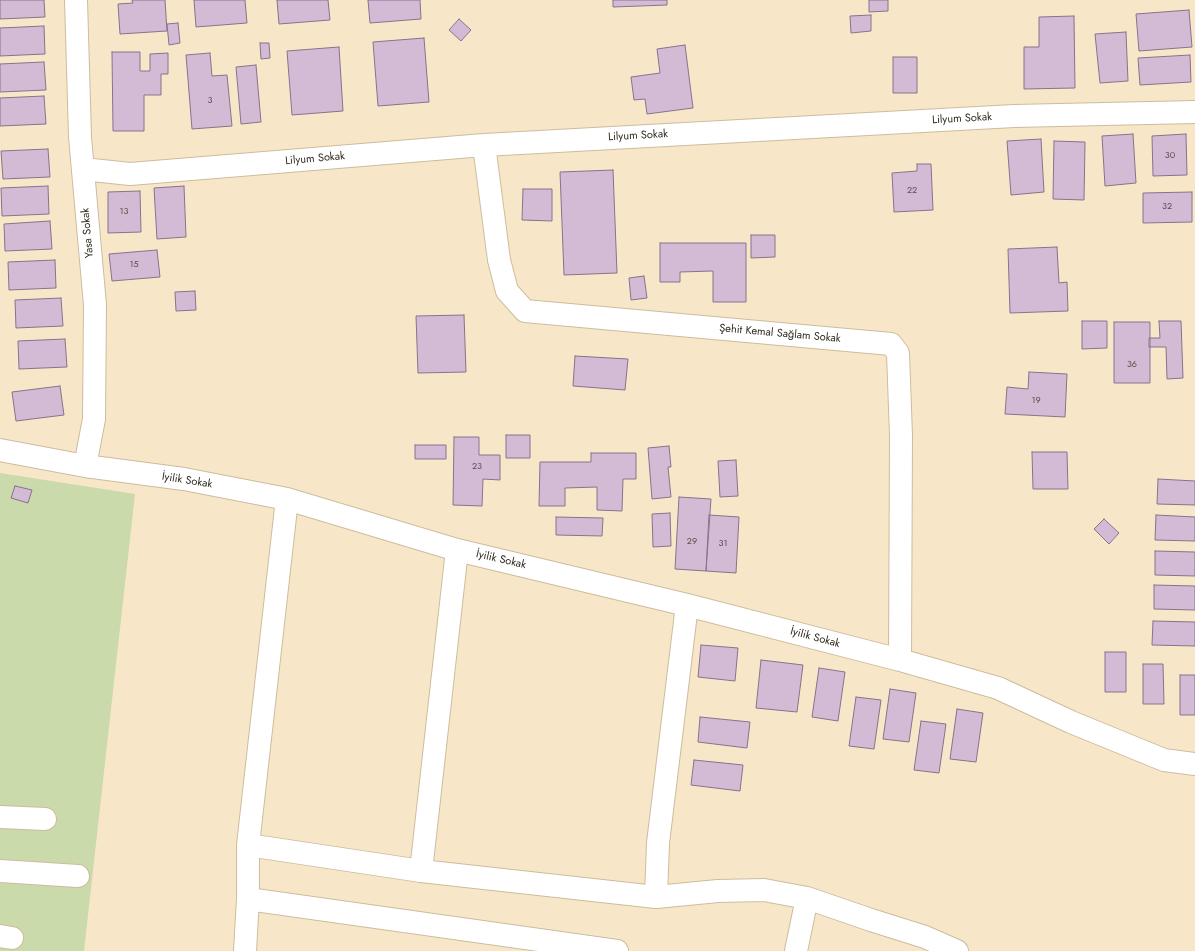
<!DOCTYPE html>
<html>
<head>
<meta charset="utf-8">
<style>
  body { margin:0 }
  canvas { display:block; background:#f8e6c8 }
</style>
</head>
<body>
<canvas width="1195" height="951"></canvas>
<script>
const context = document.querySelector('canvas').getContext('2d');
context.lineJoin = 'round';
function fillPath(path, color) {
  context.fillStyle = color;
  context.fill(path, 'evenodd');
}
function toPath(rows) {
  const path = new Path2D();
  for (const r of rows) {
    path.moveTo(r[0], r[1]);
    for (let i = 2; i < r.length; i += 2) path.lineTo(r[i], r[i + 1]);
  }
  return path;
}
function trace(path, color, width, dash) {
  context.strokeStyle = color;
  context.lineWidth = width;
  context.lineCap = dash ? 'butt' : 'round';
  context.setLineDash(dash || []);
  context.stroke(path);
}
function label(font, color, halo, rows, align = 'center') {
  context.font = font + ' Jost,sans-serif';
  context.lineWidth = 3;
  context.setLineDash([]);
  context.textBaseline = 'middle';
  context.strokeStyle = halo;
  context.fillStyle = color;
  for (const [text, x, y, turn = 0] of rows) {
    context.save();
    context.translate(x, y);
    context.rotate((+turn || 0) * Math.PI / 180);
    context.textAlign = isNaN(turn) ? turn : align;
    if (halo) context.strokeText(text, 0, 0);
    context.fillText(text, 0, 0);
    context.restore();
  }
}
fillPath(toPath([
  [0,473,135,494,84,951,0,951]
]), '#cadaab');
const building = toPath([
  [0,0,44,0,45,17,0,19,0,0],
  [132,0,165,0,167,31,120,34,118,4,133,3,132,0],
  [194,0,245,0,247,23,196,27,194,0],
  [277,0,328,0,330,20,279,24,277,0],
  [368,0,420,0,421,19,370,23,368,0],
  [613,0,667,0,667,5,613,7,613,0],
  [869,0,888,0,888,11,869,12,869,0],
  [1189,10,1192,47,1139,51,1136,14,1189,10],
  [871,15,871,31,851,33,850,16,871,15],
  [1074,16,1075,88,1024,89,1024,47,1039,47,1039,17,1074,16],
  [459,19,471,30,461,41,449,30,459,19],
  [178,23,180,43,169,45,167,24,178,23],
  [44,26,45,54,0,56,0,28,44,26],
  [1126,32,1128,81,1100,83,1095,34,1126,32],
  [424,38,429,102,378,106,373,42,424,38],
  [260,43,269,43,270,58,261,59,260,43],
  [685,45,693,108,647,114,645,99,634,100,631,77,660,73,657,49,685,45],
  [339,47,343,111,292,115,287,51,339,47],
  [112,52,140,52,140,71,150,71,150,54,168,53,168,74,161,74,161,95,144,95,144,131,113,131,112,52],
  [210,53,212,76,227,75,232,126,192,129,186,55,210,53],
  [1190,55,1191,82,1140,85,1138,58,1190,55],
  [893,57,917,57,917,93,893,93,893,57],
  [44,62,46,90,0,92,0,64,44,62],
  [256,65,261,122,241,124,236,67,256,65],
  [44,96,46,124,0,126,0,98,44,96],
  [1133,134,1136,183,1105,186,1102,136,1133,134],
  [1186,134,1187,175,1153,176,1152,136,1186,134],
  [1041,139,1044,192,1011,195,1007,141,1041,139],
  [1054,141,1085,142,1084,200,1053,199,1054,141],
  [48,149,50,177,3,179,1,151,48,149],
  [917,164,931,164,933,210,894,212,892,173,917,171,917,164],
  [613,170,617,273,564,275,560,172,613,170],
  [48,186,49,214,2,216,1,188,48,186],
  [184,186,186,237,157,239,154,188,184,186],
  [523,189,552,189,552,221,522,220,523,189],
  [140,191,141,232,108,233,108,192,140,191],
  [1192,192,1192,222,1143,223,1143,193,1192,192],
  [50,221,52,249,5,251,4,224,50,221],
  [751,235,775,235,775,257,751,258,751,235],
  [660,243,746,243,746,302,713,302,713,271,680,272,680,282,660,282,660,243],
  [1057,247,1059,283,1067,282,1068,311,1010,313,1008,249,1057,247],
  [157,250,160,277,112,281,109,254,157,250],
  [55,260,56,288,9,290,8,262,55,260],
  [644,276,647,298,631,300,629,278,644,276],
  [195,291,196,310,176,311,175,292,195,291],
  [61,298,63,326,16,328,15,300,61,298],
  [464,315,466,372,418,373,416,316,464,315],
  [1082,321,1107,321,1107,348,1082,349,1082,321],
  [1159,321,1181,321,1183,378,1167,379,1166,347,1149,347,1149,338,1160,338,1159,321],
  [1114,322,1150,322,1150,383,1114,383,1114,322],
  [65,339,67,367,19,369,18,341,65,339],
  [575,356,628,359,625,390,573,386,575,356],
  [1029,372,1067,374,1065,417,1005,414,1007,387,1028,389,1029,372],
  [60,386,64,415,16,421,12,392,60,386],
  [506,435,530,435,530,458,506,458,506,435],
  [454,437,479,437,479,455,500,455,500,480,483,479,482,506,453,505,454,437],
  [415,445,446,445,446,459,415,459,415,445],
  [669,446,671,467,668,467,671,497,652,499,648,448,669,446],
  [1032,452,1067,452,1068,489,1033,489,1032,452],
  [591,453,636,453,636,479,623,479,622,511,597,510,597,487,565,488,565,506,539,506,540,462,591,462,591,453],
  [736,460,738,496,720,497,718,461,736,460],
  [1158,479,1195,481,1195,505,1157,504,1158,479],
  [15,486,32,490,28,503,11,498,15,486],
  [679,497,711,499,706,571,675,569,679,497],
  [670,513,671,546,653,547,652,514,670,513],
  [709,515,739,517,736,573,706,571,709,515],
  [1156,515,1195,517,1195,541,1155,540,1156,515],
  [556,517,603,518,602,536,556,535,556,517],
  [1104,519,1119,533,1109,544,1094,529,1104,519],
  [1155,551,1195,552,1195,576,1155,575,1155,551],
  [1154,585,1195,586,1195,610,1154,609,1154,585],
  [1153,621,1195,622,1195,646,1152,645,1153,621],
  [701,645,738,648,735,681,698,677,701,645],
  [1105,652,1126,652,1126,692,1105,692,1105,652],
  [761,660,803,665,797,712,756,708,761,660],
  [1143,664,1163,664,1164,704,1143,704,1143,664],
  [819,668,845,672,838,721,812,717,819,668],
  [1180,675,1195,675,1195,715,1180,715,1180,675],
  [890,689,916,693,909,742,883,739,890,689],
  [856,697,881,700,874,749,849,746,856,697],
  [957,709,983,713,976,762,950,759,957,709],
  [700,717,750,722,747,748,698,742,700,717],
  [921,721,946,724,939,773,914,770,921,721],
  [694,760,743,765,740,791,691,785,694,760]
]);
fillPath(building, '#d3bbd6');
trace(building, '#88728b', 1);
const minor = toPath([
  [76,0,80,137,95,305,94,419,85,466],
  [484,145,499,260,507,291,525,311,891,344,898,353,901,436,900,660],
  [83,169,130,174,484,145,1014,116,1195,112],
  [0,450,85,466,184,479,287,499,457,550,687,605,900,660,998,688,1071,722,1164,760,1195,764],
  [0,817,45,819],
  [248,845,421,871,656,897,718,891,764,890,807,898,796,951],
  [0,871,78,876],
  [421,871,457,550],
  [656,897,658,843,687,605],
  [807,898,871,920,925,937,957,951],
  [248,899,617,951],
  [0,936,12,938],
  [245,951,248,899,248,845,287,499]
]);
trace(minor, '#cdbc9e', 24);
trace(minor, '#fff', 22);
label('9px', '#584e4b', null, [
  ["3",210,101],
  ["30",1170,156],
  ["22",912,191],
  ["32",1167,207],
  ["13",124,212],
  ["15",134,265],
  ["36",1132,365],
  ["19",1036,401],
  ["23",477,467],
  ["29",692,542],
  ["31",723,544]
]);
label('11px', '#2f291d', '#fff', [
  ["Lilyum Sokak",962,119,-3],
  ["Lilyum Sokak",638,136,-3],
  ["Lilyum Sokak",315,159,-5],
  ["Yasa Sokak",88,233,-95],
  ["Şehit Kemal Sağlam Sokak",780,334,5],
  ["İyilik Sokak",187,481,9],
  ["İyilik Sokak",501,560,13],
  ["İyilik Sokak",815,638,15]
]);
</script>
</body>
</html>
